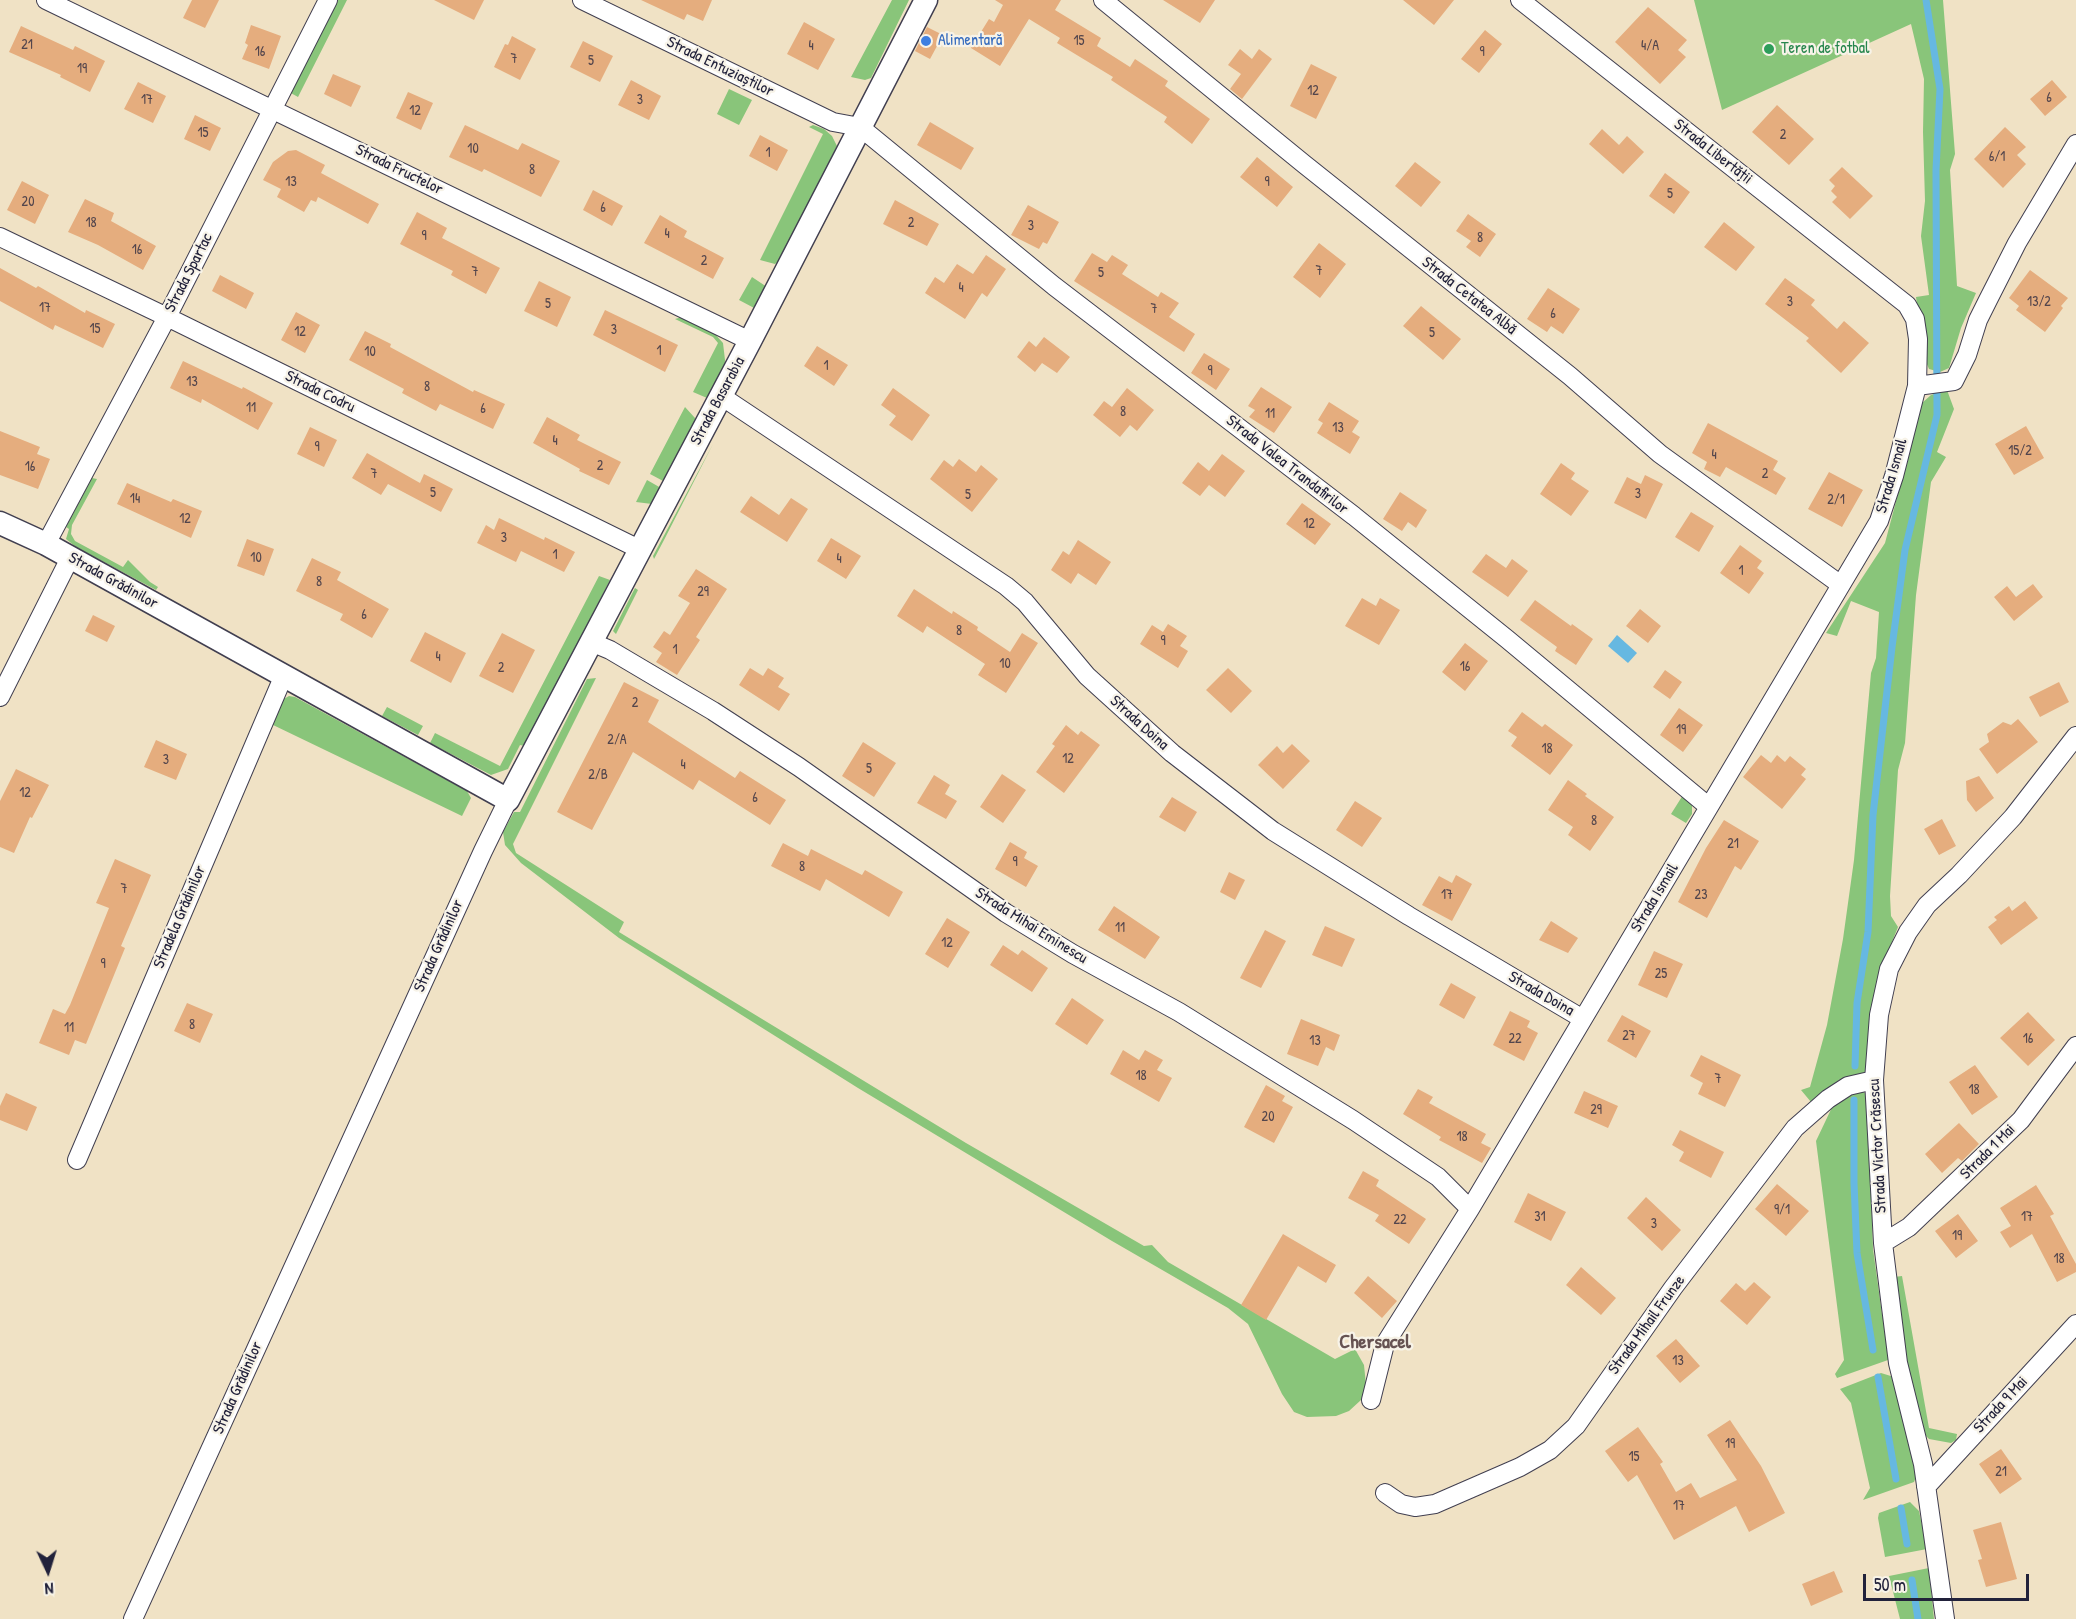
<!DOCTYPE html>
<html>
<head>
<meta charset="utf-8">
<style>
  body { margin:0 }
  #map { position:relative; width:2076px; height:1619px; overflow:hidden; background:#f0e2c5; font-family:"Patrick Hand",sans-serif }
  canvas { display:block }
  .north { position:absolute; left:18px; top:1541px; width:60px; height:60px; -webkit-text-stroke:4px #f7f3e8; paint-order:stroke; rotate:176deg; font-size:16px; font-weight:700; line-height:24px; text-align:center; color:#22223b }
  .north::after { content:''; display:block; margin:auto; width:21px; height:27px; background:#22223b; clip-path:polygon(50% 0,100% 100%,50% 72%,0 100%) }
  .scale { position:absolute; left:1863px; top:1574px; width:166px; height:27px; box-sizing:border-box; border:3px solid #22223b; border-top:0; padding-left:8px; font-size:18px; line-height:21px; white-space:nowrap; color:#22223b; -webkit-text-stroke:4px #f7f3e8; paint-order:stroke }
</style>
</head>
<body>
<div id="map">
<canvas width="2076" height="1619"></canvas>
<div class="north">N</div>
<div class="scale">50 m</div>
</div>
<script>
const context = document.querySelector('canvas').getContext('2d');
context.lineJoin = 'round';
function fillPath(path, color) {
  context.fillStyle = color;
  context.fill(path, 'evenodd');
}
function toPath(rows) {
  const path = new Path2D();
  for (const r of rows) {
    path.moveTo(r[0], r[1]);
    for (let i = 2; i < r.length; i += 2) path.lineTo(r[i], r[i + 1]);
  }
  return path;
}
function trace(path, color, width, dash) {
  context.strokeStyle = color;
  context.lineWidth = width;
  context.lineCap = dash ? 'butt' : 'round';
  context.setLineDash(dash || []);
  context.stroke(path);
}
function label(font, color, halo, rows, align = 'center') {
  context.font = font + ' "Patrick Hand",sans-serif';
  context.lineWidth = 4.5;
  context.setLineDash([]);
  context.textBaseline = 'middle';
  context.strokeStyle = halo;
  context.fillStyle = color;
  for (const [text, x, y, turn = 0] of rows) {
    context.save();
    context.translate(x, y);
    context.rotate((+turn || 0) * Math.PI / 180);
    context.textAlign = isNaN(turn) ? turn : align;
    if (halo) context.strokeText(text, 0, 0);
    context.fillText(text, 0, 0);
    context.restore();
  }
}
fillPath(toPath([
  [338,0,347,0,298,97,289,92],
  [892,0,909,0,871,78,865,80,851,77],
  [1694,0,1943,0,1955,154,1950,170,1957,286,1976,293,1961,328,1949,368,1940,372,1929,369,1924,357,1916,297,1929,295,1921,236,1925,201,1923,132,1924,79,1911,24,1722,110],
  [729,89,752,100,739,125,717,114],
  [813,125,824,129,832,136,837,146,779,261,775,264,760,260,823,134,809,127],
  [752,277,767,287,756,309,739,300],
  [682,317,714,333,723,343,725,360,724,381,707,398,693,392,718,343,713,337,675,319],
  [1947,390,1954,409,1937,452,1946,457,1931,482,1916,595,1905,743,1898,770,1890,896,1891,916,1898,927,1890,947,1874,1011,1870,1070,1865,1073,1839,1080,1811,1102,1801,1090,1810,1087,1827,1025,1843,939,1854,860,1871,673,1876,658,1879,612,1851,601,1837,636,1826,633,1885,543,1922,403,1931,395],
  [685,407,695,418,695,425,665,482,650,474],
  [713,444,664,540,654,559,653,556],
  [92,478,97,479,72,525,71,534,75,541,123,567,128,560,150,582,158,587,156,590,76,547,66,539,69,529,66,527],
  [647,480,661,488,652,504,636,502],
  [599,576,610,580,525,746,520,745,508,769,491,775,430,743,435,733,500,766],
  [635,588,638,590,616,634,613,631],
  [596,678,513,844,516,853,624,922,619,932,966,1143,1144,1246,1152,1245,1168,1262,1335,1359,1355,1349,1364,1365,1366,1385,1361,1400,1349,1411,1336,1416,1307,1417,1294,1412,1282,1394,1248,1324,1228,1308,1112,1241,858,1088,619,938,521,863,505,845,503,832,514,812,520,812,587,679],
  [289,696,295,697,467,791,471,798,462,816,271,724,282,700],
  [387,707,423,726,418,735,382,716],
  [1683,795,1692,805,1692,814,1686,823,1671,814],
  [1863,1091,1868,1097,1873,1249,1882,1314,1890,1348,1888,1360,1837,1378,1835,1374,1844,1360,1816,1141,1835,1101,1849,1092],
  [1902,1276,1929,1428,1957,1434,1956,1440,1951,1443,1929,1439,1921,1431,1913,1409,1894,1277],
  [1881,1373,1894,1377,1918,1472,1914,1482,1863,1500,1870,1488,1851,1403,1840,1389],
  [1910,1502,1919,1511,1927,1549,1885,1557,1878,1518,1879,1513],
  [1929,1568,1934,1619,1900,1619,1889,1576]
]), '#89c57a');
fillPath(toPath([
  [1617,635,1637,653,1628,663,1608,646]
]), '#66b8e1');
trace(toPath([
  [1855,1066,1857,1003,1868,932,1873,815,1892,647,1905,550,1937,415,1936,170,1940,89,1926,0],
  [1854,1100,1854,1183,1857,1253,1873,1350],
  [1878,1377,1896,1479],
  [1901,1508,1907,1544],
  [1912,1580,1918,1619]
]), '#66b8e1', 7);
fillPath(toPath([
  [192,0,219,0,205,28,183,18],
  [434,0,484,0,474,20],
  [641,0,712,0,703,21,687,14,684,20],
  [995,0,1061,0,1055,10,1101,38,1097,46,1130,67,1135,59,1168,81,1165,86,1210,119,1192,144,1164,122,1167,117,1111,80,1113,77,1057,43,1060,38,1029,19,1000,66,971,48,989,19,994,22,1003,5],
  [1163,0,1215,0,1200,23],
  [1403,0,1454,0,1434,25],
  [1648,7,1687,40,1678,50,1686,57,1660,84,1615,42],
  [804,22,835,39,818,70,787,54],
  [251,25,281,36,269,69,242,59,248,45,245,43],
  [21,26,73,50,75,46,105,61,90,92,60,77,61,75,9,52],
  [927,27,943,35,930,59,915,51],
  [1485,30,1502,44,1479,73,1461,59],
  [512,36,536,49,520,80,494,67,505,44,508,45],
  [583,41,613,56,600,82,570,67],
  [1240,49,1252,59,1259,49,1272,59,1242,99,1230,89,1241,74,1228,65],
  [1311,64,1337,77,1316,119,1290,106],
  [333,74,361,86,351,107,324,94],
  [631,80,661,96,649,120,618,105],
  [2052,80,2067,97,2045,116,2030,99],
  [138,82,166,96,153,123,124,109],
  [408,92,433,103,421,130,396,118],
  [1777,105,1814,139,1789,165,1752,132],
  [195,115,221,128,210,151,184,139],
  [930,122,974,148,961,170,917,145],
  [465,125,518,150,522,143,560,161,541,197,484,169,482,172,449,157],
  [2005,127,2026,147,2017,155,2026,164,2003,188,1974,159],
  [1602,129,1619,145,1627,136,1644,152,1623,174,1589,144],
  [760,135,788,150,777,171,749,156],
  [296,150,325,165,321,173,379,204,368,224,318,197,316,202,311,200,304,212,277,197,281,189,263,180,273,162,288,151],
  [1257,157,1293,187,1277,207,1240,177],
  [1415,162,1441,182,1421,207,1395,186],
  [1842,167,1873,196,1850,219,1832,202,1837,197,1831,191,1835,186,1829,180],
  [1665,173,1690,192,1674,214,1649,196],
  [22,181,49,195,35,224,7,210],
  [593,190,623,206,612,226,583,210],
  [85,199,114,213,111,221,156,246,143,270,98,245,68,232],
  [895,200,939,224,927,246,883,224],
  [1028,205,1059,222,1047,244,1043,242,1039,249,1011,235],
  [417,212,447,228,442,238,500,268,486,294,451,275,453,271,400,244],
  [1468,214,1496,234,1480,257,1466,247,1471,241,1456,231],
  [660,215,687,231,684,237,724,258,713,279,644,243],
  [1724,222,1755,247,1736,271,1704,247],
  [1319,243,1346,264,1320,298,1293,277],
  [1092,253,1107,262,1112,255,1128,265,1122,274,1158,297,1161,292,1179,303,1169,317,1195,334,1184,352,1074,281],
  [986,255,1006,269,987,297,982,293,965,319,925,293,935,277,944,283,957,264,973,274],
  [0,268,36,288,38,286,85,313,86,310,115,324,103,348,55,325,53,330,0,301],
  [2030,270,2068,298,2061,306,2063,308,2045,332,2016,310,2019,306,2009,298],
  [220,275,254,293,246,309,212,291],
  [1785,278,1815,300,1811,305,1837,329,1844,321,1869,343,1841,373,1806,341,1809,338,1765,304],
  [539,281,571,297,557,327,524,311],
  [1548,288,1580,309,1563,334,1551,326,1547,332,1527,319],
  [1421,306,1461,339,1443,360,1403,326],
  [605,310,678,345,665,372,593,335],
  [296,312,320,325,305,353,281,340],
  [365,331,391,344,390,347,473,392,474,390,505,404,493,429,440,404,436,411,402,393,404,389,349,360],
  [1044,337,1070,357,1057,373,1042,363,1035,372,1017,357,1029,341,1036,347],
  [817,346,848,365,834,386,804,366],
  [1204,353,1230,369,1216,390,1191,373],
  [183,361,242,389,243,387,273,403,258,430,202,399,201,403,170,388],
  [1261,387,1292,407,1274,433,1249,417,1255,410,1248,406],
  [893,388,930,415,912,441,889,425,896,416,881,405],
  [1127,388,1154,410,1137,431,1130,425,1120,437,1093,415,1104,401,1112,407],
  [1329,402,1359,421,1352,432,1360,437,1350,454,1317,433,1323,423,1318,420],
  [547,417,580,435,577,440,621,462,609,485,579,471,580,469,533,443],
  [1708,423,1778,461,1773,470,1786,478,1776,495,1726,467,1720,477,1704,469,1707,462,1692,453],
  [2026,426,2044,458,2014,475,1995,444],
  [310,427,337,440,324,467,297,454],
  [0,431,40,447,37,454,50,459,38,489,0,475],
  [367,453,420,483,424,474,453,489,441,512,388,484,381,495,352,478],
  [1222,454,1245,471,1225,497,1209,485,1200,496,1182,483,1198,462,1209,471],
  [959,459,976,472,981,465,998,479,972,512,930,479,944,460,953,467],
  [1561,463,1575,473,1571,479,1589,491,1571,516,1540,494],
  [1829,472,1863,490,1842,527,1808,509],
  [1645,475,1663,484,1646,519,1614,503,1627,477,1641,484],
  [127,483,171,502,173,499,202,511,191,538,117,504],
  [1400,492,1427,510,1416,528,1408,522,1402,531,1383,519],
  [751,496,779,515,791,498,808,509,787,542,740,512],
  [1302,503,1331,524,1315,545,1286,524],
  [1691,512,1714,526,1699,552,1675,537],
  [499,518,544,540,545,537,575,552,564,572,521,551,516,562,477,543,486,525,494,530],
  [831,538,861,556,846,579,817,561],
  [247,539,274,549,264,576,237,566],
  [1078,540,1111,562,1096,585,1078,573,1071,584,1051,570,1063,551,1069,555],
  [1740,545,1762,561,1757,568,1764,573,1749,594,1720,573],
  [1486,554,1506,568,1512,559,1528,571,1508,597,1472,572],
  [312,558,341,572,337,580,389,609,372,638,340,620,343,614,296,591],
  [696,569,727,589,696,637,700,640,677,675,656,662,662,653,653,647,664,631,670,635,690,603,678,596],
  [2033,584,2043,597,2014,621,1994,597,2007,586,2016,597],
  [914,589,952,614,953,611,978,627,977,630,1010,652,1022,633,1038,643,1006,693,978,675,985,664,927,626,923,633,897,616],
  [1362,598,1376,606,1380,598,1400,610,1379,645,1345,626],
  [1535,600,1571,626,1572,624,1593,639,1576,665,1555,651,1557,647,1520,620],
  [1640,609,1661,626,1648,643,1626,626],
  [93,615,115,626,107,642,85,631],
  [1168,624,1187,636,1180,646,1188,651,1178,668,1140,644,1152,625,1163,632],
  [425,632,466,653,451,683,410,661],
  [502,633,535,650,513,693,479,676],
  [1465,643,1488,661,1465,691,1442,672],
  [750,668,763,676,768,668,784,678,778,687,790,694,779,711,739,685],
  [1228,668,1252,691,1231,713,1206,690],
  [1665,670,1682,682,1670,699,1653,687],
  [624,682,659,700,648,722,735,778,740,771,786,800,770,825,699,780,693,790,633,752,592,830,557,812],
  [2059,682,2069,702,2040,717,2029,697],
  [1679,708,1703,725,1683,752,1660,735],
  [1522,712,1542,727,1545,724,1573,745,1550,775,1511,746,1517,737,1508,731],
  [2018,719,2038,742,1997,774,1979,749,1989,742,1987,734,2003,722,2011,725],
  [1066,725,1078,735,1081,731,1100,745,1064,793,1036,772,1055,746,1052,744],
  [156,740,187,754,176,780,144,767],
  [863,742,896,763,874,797,842,776],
  [1292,744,1310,761,1283,789,1258,765,1277,746,1283,753],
  [1761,755,1771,763,1777,755,1785,762,1790,756,1806,769,1801,775,1806,779,1782,809,1743,777],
  [16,769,49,785,32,818,30,817,14,853,0,847,0,801],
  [1002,774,1026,790,1003,823,980,807],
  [934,775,950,785,945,794,957,801,946,819,917,803],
  [1979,776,1994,798,1976,812,1967,800,1966,781],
  [1568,780,1587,794,1585,796,1614,817,1590,851,1568,835,1573,827,1548,810],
  [1172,797,1197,812,1185,832,1159,817],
  [1355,801,1382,818,1362,847,1336,830],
  [1942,819,1956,846,1939,855,1924,829],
  [1724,820,1759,841,1741,870,1735,866,1707,918,1678,902,1706,848],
  [1010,842,1027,852,1024,858,1038,866,1026,887,995,869],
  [783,843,808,856,811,849,862,875,865,870,903,892,889,917,826,879,820,891,771,866],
  [115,859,151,875,121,946,125,948,86,1044,75,1040,69,1055,39,1043,53,1009,65,1014,70,1005,109,908,96,903],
  [1229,872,1245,880,1235,900,1220,892],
  [1456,875,1472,884,1452,921,1422,905,1439,876,1452,883],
  [2025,901,2038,918,2001,945,1988,927,1997,920,1994,917,2009,906,2012,911],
  [1114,906,1160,937,1145,959,1098,930],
  [947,918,970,932,948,968,925,954],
  [1551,921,1578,938,1568,953,1539,940],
  [1325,926,1355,939,1342,967,1312,955],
  [1265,930,1286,941,1261,988,1240,978],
  [1003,945,1018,955,1022,950,1048,968,1032,992,990,965],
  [1654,951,1683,964,1667,998,1638,985],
  [1451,983,1476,997,1464,1019,1439,1005],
  [1072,998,1104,1020,1087,1045,1055,1024],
  [187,1003,213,1014,200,1043,174,1031],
  [1510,1011,1530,1021,1527,1027,1538,1033,1524,1061,1493,1045],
  [2028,1012,2055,1040,2028,1066,2000,1038],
  [1622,1015,1651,1031,1636,1058,1607,1041],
  [1301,1019,1340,1035,1334,1051,1326,1047,1318,1066,1287,1054],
  [1123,1050,1139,1060,1145,1050,1163,1060,1157,1070,1172,1078,1159,1102,1110,1074],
  [1701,1055,1741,1075,1725,1107,1698,1094,1703,1083,1690,1076],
  [1975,1065,1998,1097,1972,1115,1949,1082],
  [1266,1085,1285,1096,1282,1101,1293,1107,1274,1143,1244,1127],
  [1418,1089,1433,1097,1429,1103,1486,1134,1481,1143,1491,1148,1482,1163,1439,1140,1441,1137,1403,1114],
  [1584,1091,1618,1106,1608,1128,1574,1113],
  [6,1093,37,1107,27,1131,0,1120,0,1106],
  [1959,1123,1979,1144,1962,1161,1958,1158,1942,1173,1925,1154],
  [1680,1130,1724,1152,1711,1178,1679,1161,1684,1152,1672,1145],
  [1363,1171,1379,1180,1376,1186,1426,1219,1409,1244,1375,1221,1379,1215,1348,1198],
  [1777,1184,1809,1211,1786,1236,1755,1209],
  [2036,1185,2054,1214,2050,1216,2076,1264,2076,1272,2057,1282,2032,1234,2010,1248,2000,1232,2011,1226,2000,1208],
  [1528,1193,1566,1212,1551,1241,1514,1222],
  [1646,1197,1681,1230,1662,1251,1627,1218],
  [1958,1214,1978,1241,1956,1258,1935,1231],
  [1283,1234,1336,1265,1326,1283,1298,1266,1266,1320,1241,1305],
  [1581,1267,1616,1298,1601,1315,1566,1285],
  [1368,1276,1397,1301,1382,1318,1354,1293],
  [1754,1282,1771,1297,1747,1325,1720,1301,1736,1283,1745,1291],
  [1676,1339,1700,1366,1680,1383,1656,1356],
  [1730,1420,1761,1466,1785,1513,1749,1532,1736,1506,1674,1540,1637,1475,1628,1482,1605,1451,1638,1427,1663,1462,1660,1464,1676,1492,1691,1483,1700,1498,1737,1480,1707,1435],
  [2001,1449,2022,1479,2000,1494,1979,1464],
  [2001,1522,2017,1579,1986,1587,1978,1560,1982,1559,1973,1530],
  [1834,1571,1843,1592,1811,1606,1802,1584]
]), '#e5ad7e');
const minor = toPath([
  [46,0,750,341],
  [582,0,833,122,860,127,1054,286,1354,516,1507,639,1709,807],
  [1103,0,1304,164,1570,376,1660,454,1841,585],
  [0,237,167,317,639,549],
  [1917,386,1954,381,1967,355,1978,320,1988,300,2017,243,2076,144],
  [721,396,1006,586,1025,602,1087,676,1172,753,1273,831,1409,916,1583,1019],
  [46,544,167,317,328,0],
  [591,642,610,650,713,711,799,767,1006,913,1073,954,1179,1012,1353,1120,1438,1177,1470,1209],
  [0,697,70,558],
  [77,1160,284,675],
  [1883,1243,1909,1227,2021,1120,2076,1046],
  [1371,1400,1385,1344,1470,1209,1879,521,1894,476,1917,386,1918,339,1915,319,1907,305,1520,0],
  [1926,1487,2076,1324],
  [1385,1493,1401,1504,1415,1507,1435,1504,1520,1467,1550,1450,1576,1426,1673,1288,1795,1128,1828,1099,1848,1086,1874,1080],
  [133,1619,483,851,508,800],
  [1945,1619,1923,1464,1898,1363,1883,1243,1874,1080,1879,1015,1889,969,1908,932,1927,905,1959,875,2013,817,2076,736]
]);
const tertiary = toPath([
  [0,523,46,544,508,800,750,341,926,0]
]);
trace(minor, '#413f50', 20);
trace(tertiary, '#413f50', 25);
trace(minor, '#fff', 18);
trace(tertiary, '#fff', 22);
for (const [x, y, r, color] of [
  [926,41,6,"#3f7fe0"],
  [1769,49,6,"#2e9e5b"]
]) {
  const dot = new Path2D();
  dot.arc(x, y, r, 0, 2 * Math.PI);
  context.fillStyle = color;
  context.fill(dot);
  trace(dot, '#f7f3e8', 2);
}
label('14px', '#53454c', null, [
  ["15",1079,41],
  ["21",27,45],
  ["4",811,46],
  ["4/A",1650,46],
  ["16",260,52],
  ["9",1482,52],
  ["7",514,59],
  ["5",591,61],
  ["19",82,69],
  ["12",1313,91],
  ["6",2049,98],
  ["17",147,100],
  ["3",640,100],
  ["12",415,111],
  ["15",203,133],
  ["2",1783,135],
  ["10",473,149],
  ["1",768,153],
  ["6/1",1997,157],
  ["8",532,170],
  ["13",291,182],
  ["9",1267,182],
  ["5",1670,194],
  ["20",28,202],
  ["6",603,208],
  ["18",91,223],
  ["2",911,223],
  ["3",1031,226],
  ["4",667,234],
  ["9",424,236],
  ["8",1480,238],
  ["16",137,250],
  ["2",704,261],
  ["7",1319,271],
  ["7",475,272],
  ["5",1101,273],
  ["4",961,288],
  ["3",1790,302],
  ["13/2",2039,302],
  ["5",548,304],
  ["17",45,308],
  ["7",1154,309],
  ["6",1553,314],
  ["15",95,329],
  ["3",614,330],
  ["12",300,332],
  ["5",1432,333],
  ["1",659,351],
  ["10",370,352],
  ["1",826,366],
  ["9",1210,371],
  ["13",192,382],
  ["8",427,387],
  ["11",251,408],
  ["6",483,409],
  ["8",1123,412],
  ["11",1270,414],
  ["13",1338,428],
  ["4",555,441],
  ["9",317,447],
  ["15/2",2020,451],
  ["4",1714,455],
  ["2",600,466],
  ["16",30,467],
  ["7",374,474],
  ["2",1765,474],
  ["5",433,493],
  ["3",1638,494],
  ["5",968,495],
  ["14",135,499],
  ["2/1",1836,500],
  ["12",185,519],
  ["12",1309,524],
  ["3",504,538],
  ["1",555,555],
  ["10",256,558],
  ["4",839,559],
  ["1",1741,571],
  ["8",319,582],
  ["29",703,592],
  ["6",364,615],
  ["8",959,631],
  ["9",1163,641],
  ["1",675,650],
  ["4",438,657],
  ["10",1005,664],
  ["16",1465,667],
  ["2",501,668],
  ["2",635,703],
  ["19",1681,730],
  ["2/A",617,740],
  ["18",1547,749],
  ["12",1068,759],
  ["3",166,760],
  ["4",683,765],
  ["5",869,769],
  ["2/B",598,775],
  ["12",25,793],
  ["6",755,798],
  ["8",1594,821],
  ["21",1733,844],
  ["9",1015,862],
  ["8",802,867],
  ["7",124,889],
  ["17",1447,895],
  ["23",1701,895],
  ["11",1120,928],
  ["12",947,943],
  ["9",103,964],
  ["25",1661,974],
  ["8",192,1025],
  ["11",69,1028],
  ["27",1629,1036],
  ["22",1515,1039],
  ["16",2028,1039],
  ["13",1315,1041],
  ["18",1141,1076],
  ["7",1718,1079],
  ["18",1974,1090],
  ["29",1596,1110],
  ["20",1268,1117],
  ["18",1462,1137],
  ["9/1",1782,1210],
  ["31",1540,1217],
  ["17",2027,1217],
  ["22",1400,1220],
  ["3",1654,1224],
  ["19",1957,1236],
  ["18",2059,1259],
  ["13",1678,1361],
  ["19",1730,1444],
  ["15",1634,1457],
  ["21",2001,1472],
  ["17",1679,1506]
]);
label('16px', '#366cbe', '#f7f3e8', [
  ["Alimentară",938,41]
], 'left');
label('16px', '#27864d', '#f7f3e8', [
  ["Teren de fotbal",1781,49]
], 'left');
label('16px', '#22223b', '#f7f3e8', [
  ["Strada Entuziaștilor",720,67,26],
  ["Strada Libertății",1713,152,38],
  ["Strada Fructelor",399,170,26],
  ["Strada Spartac",189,273,-63],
  ["Strada Cetatea Albă",1469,296,38],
  ["Strada Codru",320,392,26],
  ["Strada Basarabia",718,401,-62],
  ["Strada Valea Trandafirilor",1287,465,38],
  ["Strada Ismail",1892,476,-74],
  ["Strada Grădinilor",113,581,29],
  ["Strada Doina",1139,723,42],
  ["Strada Ismail",1655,898,-59],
  ["Stradela Grădinilor",180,917,-67],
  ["Strada Mihai Eminescu",1031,926,32],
  ["Strada Grădinilor",439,946,-66],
  ["Strada Doina",1541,994,30],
  ["Strada Victor Crăsescu",1878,1146,-93],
  ["Strada 1 Mai",1988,1152,-45],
  ["Strada Mihail Frunze",1647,1325,-54],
  ["Strada Grădinilor",238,1388,-66],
  ["Strada 9 Mai",2001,1405,-47]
]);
label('bold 20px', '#665352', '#f7f3e8', [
  ["Chersacel",1375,1343]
]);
</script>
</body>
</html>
